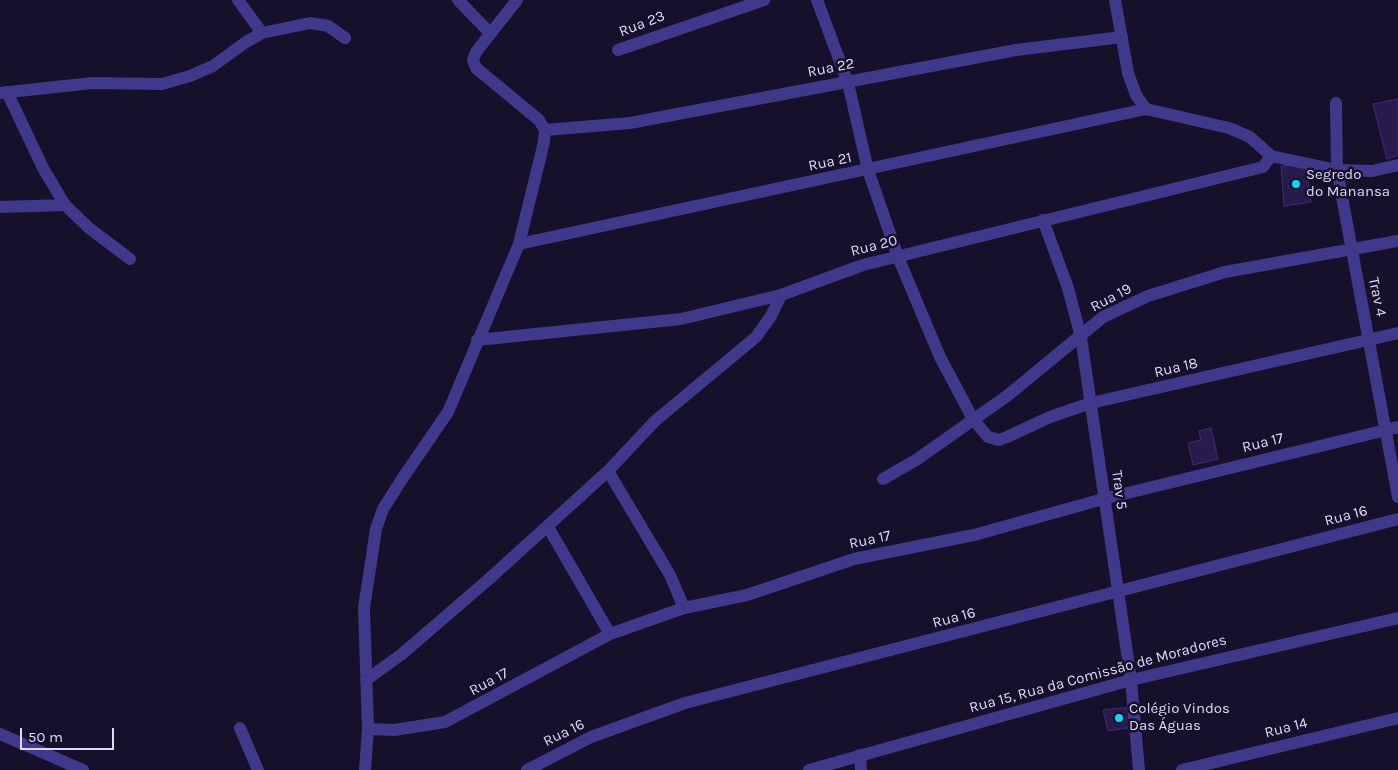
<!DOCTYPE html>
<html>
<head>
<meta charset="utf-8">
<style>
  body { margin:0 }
  #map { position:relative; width:1398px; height:770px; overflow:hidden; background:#16102a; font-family:Karla,sans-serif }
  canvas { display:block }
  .scale { position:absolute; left:20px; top:728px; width:94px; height:22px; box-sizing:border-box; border:2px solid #dfd9ff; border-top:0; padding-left:6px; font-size:15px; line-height:18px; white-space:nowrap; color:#dfd9ff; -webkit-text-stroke:4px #16102a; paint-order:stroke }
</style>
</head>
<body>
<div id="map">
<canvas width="1398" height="770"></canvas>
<div class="scale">50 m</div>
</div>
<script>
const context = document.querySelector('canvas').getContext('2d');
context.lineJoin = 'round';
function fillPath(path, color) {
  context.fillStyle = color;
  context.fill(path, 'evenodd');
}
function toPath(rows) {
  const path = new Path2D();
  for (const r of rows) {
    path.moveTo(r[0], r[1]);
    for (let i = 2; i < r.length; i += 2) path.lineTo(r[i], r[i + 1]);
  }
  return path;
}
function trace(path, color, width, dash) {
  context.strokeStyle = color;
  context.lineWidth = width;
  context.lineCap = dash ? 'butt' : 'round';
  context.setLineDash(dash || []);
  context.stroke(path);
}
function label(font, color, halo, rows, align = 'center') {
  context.font = font + ' Karla,sans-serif';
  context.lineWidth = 5;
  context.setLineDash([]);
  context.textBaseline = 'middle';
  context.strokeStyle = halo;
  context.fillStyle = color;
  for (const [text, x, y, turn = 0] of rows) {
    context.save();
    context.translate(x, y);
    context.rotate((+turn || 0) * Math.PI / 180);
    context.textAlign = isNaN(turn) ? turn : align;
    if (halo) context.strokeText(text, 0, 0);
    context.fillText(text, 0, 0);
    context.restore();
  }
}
const building = toPath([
  [1398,99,1398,155,1387,159,1373,104,1398,99],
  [1306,164,1311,202,1284,206,1281,166,1306,164],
  [1211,428,1218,459,1193,465,1188,443,1201,440,1199,431,1211,428],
  [1132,707,1135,727,1108,731,1103,710,1132,707]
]);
fillPath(building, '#271b4c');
trace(building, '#3f2c79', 1);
trace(toPath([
  [238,0,262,33],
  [458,0,490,33],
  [817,0,848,83,868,170,898,257,940,357,973,419,988,437,999,440,1007,437,1050,417,1091,403,1398,333],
  [1115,0,1128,73,1136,95,1146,109,1229,128,1250,137,1271,156,1337,170,1372,171,1398,165],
  [618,50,764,0],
  [7,92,43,168,65,205,89,228,130,259],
  [0,93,92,83,162,84,190,76,213,66,246,42,262,33,310,23,328,26,345,38],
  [1336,103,1337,170,1398,497],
  [545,130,630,123,1016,50,1122,37],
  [0,207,65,205],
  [1043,220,1068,288,1081,337,1131,680,1139,770],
  [519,244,1146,109],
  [477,340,681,319,781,295,863,265,1263,167,1271,156],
  [608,471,670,575,684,608],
  [883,479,916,460,1007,396,1103,317,1120,309,1148,296,1225,272,1398,241],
  [548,527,610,634],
  [366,680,402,654,489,579,608,471,655,421,756,337,771,316,781,295],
  [240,728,258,770],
  [368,729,394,730,445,722,610,634,684,608,747,595,854,559,974,535,1103,499,1398,427],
  [0,734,83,770],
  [860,755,861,770],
  [365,770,368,729,364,608,376,529,383,509,402,479,448,412,519,244,544,142,545,130,539,120,476,68,473,60,476,52,517,0],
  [527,770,591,737,685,703,1398,519],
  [809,770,1131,680,1398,618],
  [1182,770,1398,718]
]), '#40398b', 12);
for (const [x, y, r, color] of [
  [1296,184,5,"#05d9ff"],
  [1119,718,5,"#05d9ff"]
]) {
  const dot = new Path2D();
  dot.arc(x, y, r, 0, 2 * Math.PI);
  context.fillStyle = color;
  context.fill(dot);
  trace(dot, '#16102a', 2);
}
label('15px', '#dfd9ff', '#16102a', [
  ["Rua 23",642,24,-21],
  ["Rua 22",831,68,-11],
  ["Rua 21",830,162,-12],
  ["Rua 20",874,246,-14],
  ["Trav 4",1377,297,78],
  ["Rua 19",1111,298,-28],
  ["Rua 18",1176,368,-13],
  ["Rua 17",1263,443,-14],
  ["Trav 5",1119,490,82],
  ["Rua 16",1346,516,-15],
  ["Rua 17",870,540,-12],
  ["Rua 16",954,618,-15],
  ["Rua 15, Rua da Comissão de Moradores",1098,674,-15],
  ["Rua 17",489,682,-28],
  ["Rua 14",1286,728,-14],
  ["Rua 16",564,733,-26]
]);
label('15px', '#dfd9ff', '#16102a', [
  ["Segredo",1306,175],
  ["do Manansa",1306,192],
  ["Colégio Vindos",1129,709],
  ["Das Águas",1129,726]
], 'left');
</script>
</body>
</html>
